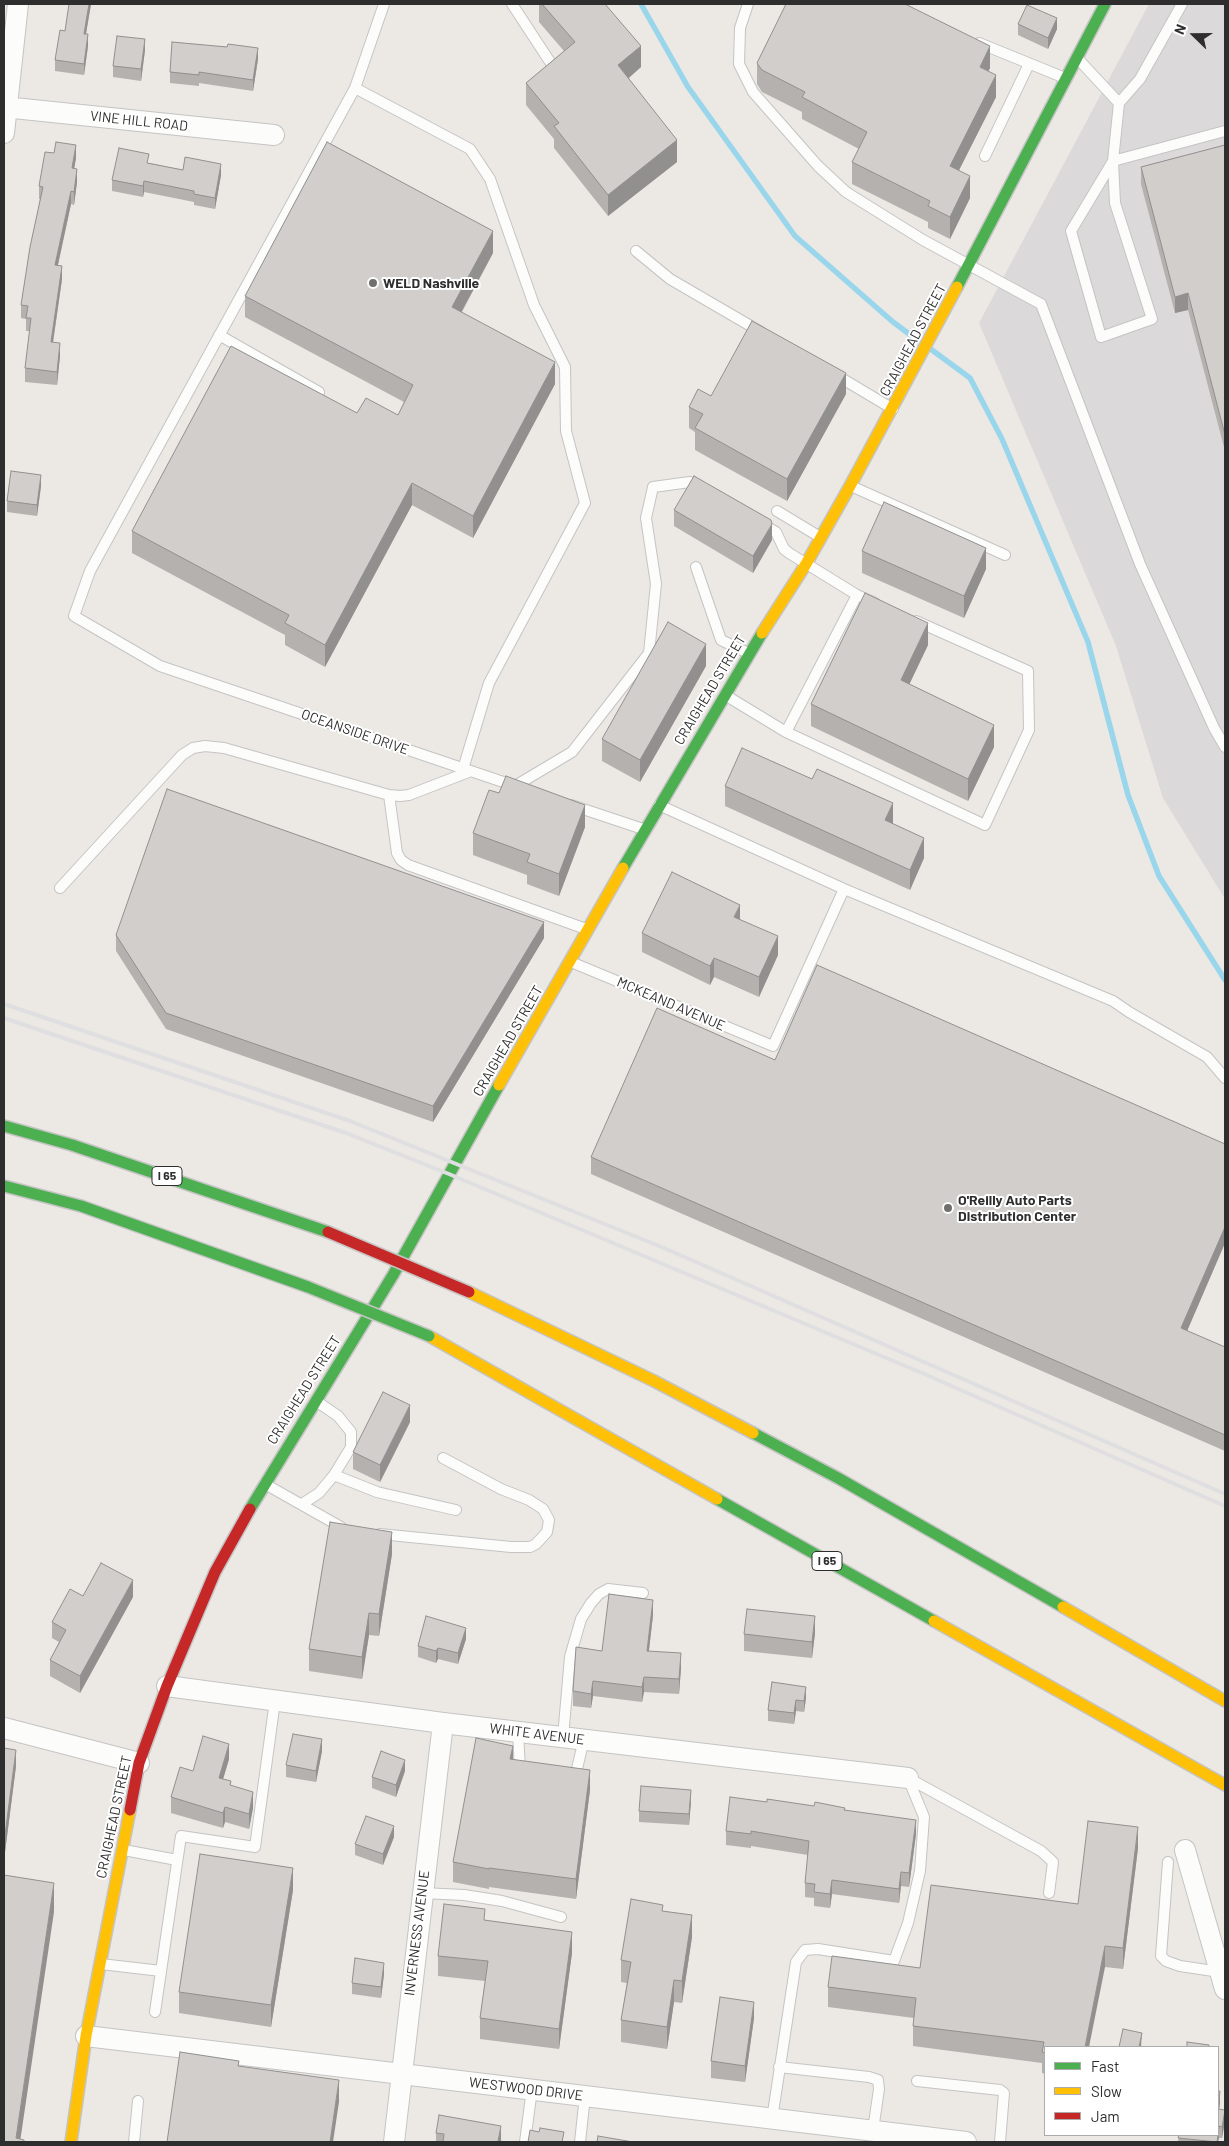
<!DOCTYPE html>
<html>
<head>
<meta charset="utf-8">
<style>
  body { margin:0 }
  #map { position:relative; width:1229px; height:2146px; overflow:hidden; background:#ece8e4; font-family:Barlow,sans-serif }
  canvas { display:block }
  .frame { position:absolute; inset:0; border:5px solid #2e2e2e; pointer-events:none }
  .legend { position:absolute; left:1044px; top:2046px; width:175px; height:90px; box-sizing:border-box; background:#fff; border:1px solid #ababab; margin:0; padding:6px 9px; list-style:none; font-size:15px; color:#2e2e2e }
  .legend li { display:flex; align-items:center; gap:10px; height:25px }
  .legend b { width:25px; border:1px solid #ababab }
  .north { position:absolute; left:1169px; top:10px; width:50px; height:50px; -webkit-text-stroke:4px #fff; paint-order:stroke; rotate:292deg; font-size:14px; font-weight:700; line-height:20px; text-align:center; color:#2e2e2e }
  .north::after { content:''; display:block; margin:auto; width:18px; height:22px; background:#2e2e2e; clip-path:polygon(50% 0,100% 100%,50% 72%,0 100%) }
</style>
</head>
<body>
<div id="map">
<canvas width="1229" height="2146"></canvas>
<div class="frame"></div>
<ul class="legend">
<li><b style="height:6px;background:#4caf50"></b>Fast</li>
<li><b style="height:6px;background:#ffc107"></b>Slow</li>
<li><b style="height:6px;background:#c62828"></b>Jam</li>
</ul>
<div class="north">N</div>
</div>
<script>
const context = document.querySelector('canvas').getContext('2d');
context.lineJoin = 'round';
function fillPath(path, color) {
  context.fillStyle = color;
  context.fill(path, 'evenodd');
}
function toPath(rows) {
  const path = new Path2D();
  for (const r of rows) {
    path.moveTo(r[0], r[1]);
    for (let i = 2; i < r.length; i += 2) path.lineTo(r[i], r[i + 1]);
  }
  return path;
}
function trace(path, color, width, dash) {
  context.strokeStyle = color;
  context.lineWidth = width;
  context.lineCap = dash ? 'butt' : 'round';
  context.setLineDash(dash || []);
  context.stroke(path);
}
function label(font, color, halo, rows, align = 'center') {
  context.font = font + ' Barlow,sans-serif';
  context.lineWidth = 4;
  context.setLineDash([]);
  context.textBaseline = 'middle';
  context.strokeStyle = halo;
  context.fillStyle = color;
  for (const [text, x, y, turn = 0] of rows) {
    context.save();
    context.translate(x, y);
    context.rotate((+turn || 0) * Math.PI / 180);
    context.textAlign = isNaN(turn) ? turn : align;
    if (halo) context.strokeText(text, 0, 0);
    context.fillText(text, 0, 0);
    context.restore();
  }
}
fillPath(toPath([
  [1149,4,1225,4,1225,899,1163,798,1116,646,979,323]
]), '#dcd9db');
trace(toPath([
  [641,4,688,87,795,236,893,322,920,342],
  [932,350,970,378,1002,439,1088,642,1128,795,1159,876,1225,980]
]), '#99d6ec', 5.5);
const lane = toPath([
  [512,4,552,65],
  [748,4,740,28,739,64,753,92,818,166,846,192,923,240,1041,304,1140,564,1214,728,1225,747],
  [979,43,1065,78],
  [1079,60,1119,103,1113,161,1115,203,1152,319,1101,337,1071,231,1113,161,1225,131],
  [355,88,384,4],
  [1119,103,1140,79,1182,4],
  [985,156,1029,64],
  [636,251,670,279,761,332],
  [219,335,319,392],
  [836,375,893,409],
  [851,486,1005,555],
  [777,511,820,537],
  [760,523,776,532,784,549,789,553,857,595,875,603],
  [696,567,721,640,748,653],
  [725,695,786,732,985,825,1029,730,1028,671,916,621],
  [786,732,857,595],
  [463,769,489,683,585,503,566,431,565,367,534,305,490,179,470,149,355,88,90,571,74,616,160,666,515,786],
  [515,786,572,752,649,653,656,584,646,518,653,487,690,482,702,489],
  [389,795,397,853,401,860,408,865,586,929],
  [571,805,643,829],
  [659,805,844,889,1113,1001,1129,1012,1207,1057,1225,1078],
  [60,888,182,755,193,748,205,746,224,748,389,795,400,796,409,795,471,771],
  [571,962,773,1046,844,889],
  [334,1475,377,1492,456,1510],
  [265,1484,341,1527],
  [302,1504,319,1493,334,1475,351,1447,351,1432,338,1416,316,1401],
  [380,1534,511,1547,530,1547,536,1544,547,1532,549,1520,543,1509,529,1500,501,1489,443,1458],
  [518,1732,520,1770,524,1770],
  [563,1737,570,1657,581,1619,591,1603,599,1594,608,1589,643,1593],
  [568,1773,576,1773,584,1739],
  [908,1778,1041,1851,1053,1862,1049,1893],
  [124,1850,177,1860],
  [1168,1862,1161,1956,1166,1961,1180,1966,1220,1972],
  [422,1893,464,1895,502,1901,561,1917],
  [101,1964,161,1971],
  [155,2012,181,1836,255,1847,275,1701],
  [779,2067,869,2077,878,2080,879,2089,873,2130],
  [917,2081,1000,2090,1004,2093,1000,2142],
  [772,2119,796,1962,805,1950,818,1949,894,1961,908,1923,920,1871,924,1817,908,1778],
  [134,2142,138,2101],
  [525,2142,532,2089],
  [580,2142,585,2096]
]);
const street = toPath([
  [4,107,274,135],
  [4,133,18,4],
  [167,1686,443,1723,908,1778],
  [4,1728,139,1763],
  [1185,1850,1225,1989],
  [86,2036,966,2142],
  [394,2142,443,1723]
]);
const fast = toPath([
  [957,287,1105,4],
  [623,868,762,633],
  [4,1126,72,1145,328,1232],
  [4,1186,81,1206,308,1287],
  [753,1433,838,1478,1063,1607],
  [717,1499,934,1621],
  [250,1509,393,1275,499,1085]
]);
const slow = toPath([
  [762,633,806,564,850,486,957,287],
  [499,1085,623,868],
  [469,1292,654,1381,753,1433],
  [429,1336,717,1499],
  [1063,1607,1225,1701],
  [934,1621,1225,1785],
  [71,2142,86,2036,130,1810]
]);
const jam = toPath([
  [130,1810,139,1763,167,1686,215,1572,250,1509]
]);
trace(lane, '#c5c4c5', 12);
trace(street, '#c5c4c5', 22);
trace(fast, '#c5c4c5', 14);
trace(slow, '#c5c4c5', 14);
trace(jam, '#c5c4c5', 14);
trace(lane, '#fcfcfb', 10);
trace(street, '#fcfcfb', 20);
trace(fast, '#4caf50', 11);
trace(slow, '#ffc107', 11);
trace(jam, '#c62828', 11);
trace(toPath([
  [4,1004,350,1121,664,1248,1225,1494],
  [4,1018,346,1133,449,1174,922,1373,1225,1506]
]), '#dfdfe1', 4);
const fastBridge = toPath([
  [308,1287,429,1336]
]);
const jamBridge = toPath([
  [328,1232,469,1292]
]);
trace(fastBridge, '#c6c5c4', 14, []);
trace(jamBridge, '#c6c5c4', 14, []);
trace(fastBridge, '#4caf50', 11);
trace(jamBridge, '#c62828', 11);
fillPath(toPath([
  [63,4,91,4,86,34,88,46,84,75,55,71,55,60,65,31,69,5],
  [539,4,605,4,641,67,629,78,677,162,608,216,554,148,554,139,526,105,526,83,564,51,539,22],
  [1018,24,1057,29,1048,49,1018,35],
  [145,50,141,81,113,77,113,66],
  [258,59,253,91,199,83,199,86,170,83,170,72],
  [757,63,990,68,988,71,996,97,959,170,970,198,950,239,928,228,928,222,852,184,852,162,859,149,802,119,802,112,762,92,757,84],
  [1225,145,1225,451,1188,310,1175,313,1141,184,1141,167],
  [76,158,74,169,77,182,74,205,71,204,58,265,62,279,53,343,60,356,57,385,25,382,25,368,30,331,26,331,26,319,21,318,21,305,40,199,39,199,39,186],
  [149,163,183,170,221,175,215,209,194,205,194,202,144,192,143,197,112,191,112,180],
  [493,253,462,312,555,384,473,538,412,505,325,667,285,645,285,635,132,553,132,531,357,413,398,415,404,402,245,317,245,296],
  [846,394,787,501,695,450,695,432,689,428,689,407,711,396],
  [41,486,37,516,7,512,7,501],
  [674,510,772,540,753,573,674,526],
  [862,551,986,569,964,618,862,573],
  [928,645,909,684,994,747,968,801,811,726,811,704],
  [706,666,640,782,602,761,602,739],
  [725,786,893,824,924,858,910,890,725,806],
  [585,827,559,896,527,884,527,875,473,855,473,833],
  [740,919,778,955,759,997,714,977,710,985,642,952,642,933],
  [116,935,544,938,433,1122,166,1029,116,951],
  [775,1060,1225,1144,1225,1243,1187,1331,1225,1347,1225,1451,591,1174,591,1157],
  [410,1422,380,1482,353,1469,353,1452],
  [392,1554,379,1636,369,1635,362,1679,309,1671,309,1649],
  [133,1597,80,1693,50,1676,50,1660,59,1642,52,1638,52,1622],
  [653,1615,649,1651,681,1668,679,1694,644,1692,642,1702,593,1696,591,1708,573,1706,573,1691,602,1651],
  [815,1633,812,1658,744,1651,744,1634],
  [466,1639,458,1664,438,1659,436,1663,418,1657,418,1646],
  [772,1682,806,1698,804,1712,796,1711,794,1724,768,1721,768,1710],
  [4,1748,16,1766,5,1852,4,1852],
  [322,1751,316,1782,286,1777,286,1765],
  [229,1759,223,1779,253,1808,249,1829,225,1822,223,1828,171,1813,171,1797,193,1771],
  [513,1760,590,1790,576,1899,489,1887,489,1889,453,1882,453,1862],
  [405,1771,396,1797,372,1788,372,1777],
  [691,1801,689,1825,639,1822,639,1811],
  [814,1806,845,1810,916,1834,909,1887,901,1886,899,1903,832,1894,830,1908,814,1906,814,1898,805,1897,805,1883,808,1855,751,1846,751,1848,726,1845,726,1831],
  [394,1837,383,1865,355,1855,355,1844],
  [1138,1848,1123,1969,1105,1967,1045,2047,1045,2074,1042,2073,1042,2063,913,2046,913,2026,914,2018,828,2007,828,1987,920,1968,1078,1904],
  [293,1890,271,2027,179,2013,179,1992],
  [663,1911,692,1937,682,2003,674,2002,667,2049,621,2042,621,2020,627,1983,621,1982,621,1960],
  [485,1921,572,1953,559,2049,480,2039,480,2018,485,1981,438,1976,438,1956],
  [384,1974,381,1998,352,1994,352,1983],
  [754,2018,745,2082,711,2078,711,2061],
  [1218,2091,1220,2103,1219,2109,1225,2121,1222,2138,1219,2138,1218,2142,1178,2142,1179,2135],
  [436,2133,501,2141,507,2142,436,2142]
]), '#b4b1af');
fillPath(toPath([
  [89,4,91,4,84,45,84,34],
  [1057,18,1057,29,1048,49,1048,38],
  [88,34,88,46,84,75,84,64],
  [145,39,145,50,141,81,141,69],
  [641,46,641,67,618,87,618,65],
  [990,46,990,68,980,89,980,67],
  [258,48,258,59,253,91,253,80],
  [996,75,996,97,950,188,950,166],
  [677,140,677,162,608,216,608,195],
  [76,145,76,158,72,181,72,168],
  [221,164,221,175,215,209,215,198],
  [77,169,77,182,74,205,74,192],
  [970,176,970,198,950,239,950,217],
  [144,181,144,192,143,197,143,186],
  [71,191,71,204,55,278,55,265],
  [493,231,493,253,452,329,452,307],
  [62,266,62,279,51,355,51,342],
  [1188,293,1188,310,1175,313,1175,297],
  [60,343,60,356,57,385,57,372],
  [555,362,555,384,473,538,473,516],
  [846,373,846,394,787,501,787,479],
  [41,475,41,486,37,516,37,505],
  [412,483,412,505,325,667,325,645],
  [772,524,772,540,753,573,753,556],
  [986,548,986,569,964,618,964,596],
  [928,623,928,645,901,702,901,680],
  [706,644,706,666,640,782,640,760],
  [994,725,994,747,968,801,968,779],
  [893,803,893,823,885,841,885,820],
  [585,805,585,827,559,896,559,874],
  [924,838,924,858,910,890,910,870],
  [740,905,740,924,734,917],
  [544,922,544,938,433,1122,433,1106],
  [778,936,778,955,759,997,759,977],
  [714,958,714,977,710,985,710,966],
  [1225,1227,1225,1243,1181,1345,1181,1328],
  [410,1405,410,1422,380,1482,380,1465],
  [392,1532,392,1554,379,1636,379,1614],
  [133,1580,133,1597,80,1693,80,1676],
  [653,1600,653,1615,647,1666,647,1651],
  [369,1613,369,1635,362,1679,362,1657],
  [815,1616,815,1633,812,1658,812,1642],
  [466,1628,466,1639,458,1664,458,1653],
  [438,1648,438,1659,436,1663,436,1651],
  [681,1653,681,1668,679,1694,679,1679],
  [644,1677,644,1692,642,1702,642,1687],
  [593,1681,593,1696,591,1708,591,1694],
  [806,1687,806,1698,804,1712,804,1701],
  [796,1700,796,1711,794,1724,794,1713],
  [322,1739,322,1751,316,1782,316,1771],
  [229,1744,229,1759,219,1793,219,1778],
  [513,1746,513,1765,510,1759],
  [16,1750,16,1766,5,1852,5,1835],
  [405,1760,405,1771,396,1797,396,1785],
  [590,1770,590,1790,576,1899,576,1879],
  [691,1790,691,1801,689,1825,689,1814],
  [253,1792,253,1808,249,1829,249,1814],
  [225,1807,225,1822,223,1828,223,1813],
  [916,1820,916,1834,909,1887,909,1873],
  [394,1826,394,1837,383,1865,383,1854],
  [1138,1827,1138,1848,1123,1969,1123,1948],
  [293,1868,293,1890,271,2027,271,2005],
  [901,1872,901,1886,899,1903,899,1889],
  [832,1880,832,1894,830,1908,830,1894],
  [54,1883,54,1912,20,2142,16,2138],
  [692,1915,692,1937,682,2003,682,1981],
  [572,1932,572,1953,559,2049,559,2029],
  [1105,1946,1105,1967,1089,2047,1085,2047],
  [384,1963,384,1974,381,1998,381,1987],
  [674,1980,674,2002,667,2049,667,2027],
  [754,2002,754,2018,745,2082,745,2066],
  [1142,2033,1141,2047,1139,2047],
  [339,2080,339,2102,333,2142,330,2142],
  [1220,2091,1220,2103,1218,2120,1218,2109],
  [1225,2110,1225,2121,1222,2138,1222,2127],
  [501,2126,501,2142,498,2142],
  [1219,2126,1219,2138,1218,2142,1217,2142]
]), '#92908e');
const building = toPath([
  [69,4,89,4,84,34,88,34,84,64,55,60,60,30,65,31,69,4],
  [542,4,605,4,641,46,618,65,677,140,608,195,554,126,559,123,526,83,575,42,542,4],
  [786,4,905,4,990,46,980,67,996,75,950,166,970,176,950,217,928,206,930,201,852,162,867,132,802,97,805,92,762,70,759,66,757,63,786,4],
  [1027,5,1057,18,1048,38,1018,24,1027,5],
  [117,36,145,39,141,69,113,66,117,36],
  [172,42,227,47,228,44,258,48,253,80,199,72,199,75,170,72,172,42],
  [56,142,76,145,72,168,77,169,74,192,71,191,55,265,62,266,51,342,60,343,57,372,25,368,31,318,26,318,28,306,21,305,30,247,43,187,39,186,45,152,54,153,56,142],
  [327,142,493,231,452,307,555,362,473,516,412,483,325,645,285,623,289,615,132,531,231,346,357,413,366,398,398,415,413,385,245,296,327,142],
  [1225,145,1225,435,1188,293,1175,297,1141,167,1225,145],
  [119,148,149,154,147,163,183,170,185,157,221,164,215,198,194,194,194,191,144,181,143,186,112,180,119,148],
  [752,321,846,373,787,479,695,428,703,414,689,407,698,389,711,396,752,321],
  [11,471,41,475,37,505,7,501,11,471],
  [694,476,771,520,772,524,753,556,674,510,694,476],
  [884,502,986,548,964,596,862,551,884,502],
  [865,593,928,623,901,680,994,725,968,779,811,704,865,593],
  [668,622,706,644,640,760,602,739,668,622],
  [742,748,812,779,817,769,893,803,885,820,924,838,910,870,725,786,742,748],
  [506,776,585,805,559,874,527,862,530,854,473,833,489,790,499,793,506,776],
  [167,789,544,922,433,1106,166,1013,116,935,167,789],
  [672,872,740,905,734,917,778,936,759,977,714,958,710,966,642,933,672,872],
  [817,965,1225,1144,1225,1227,1181,1328,1225,1347,1225,1435,591,1157,657,1008,775,1060,817,965],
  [383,1392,410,1405,380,1465,353,1452,383,1392],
  [330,1522,392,1532,379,1614,369,1613,362,1657,309,1649,330,1522],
  [101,1563,133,1580,80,1676,50,1660,66,1630,52,1622,70,1589,83,1596,101,1563],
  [609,1594,653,1600,647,1651,681,1653,679,1679,644,1677,642,1687,593,1681,591,1694,573,1691,576,1647,602,1651,609,1594],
  [747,1609,815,1616,812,1642,744,1634,747,1609],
  [426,1616,466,1628,458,1653,438,1648,436,1651,418,1646,426,1616],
  [772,1682,806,1687,804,1701,796,1700,794,1713,768,1710,772,1682],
  [293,1734,322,1739,316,1771,286,1765,293,1734],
  [203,1736,229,1744,219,1778,231,1781,230,1785,253,1792,249,1814,225,1807,223,1813,171,1797,180,1767,193,1771,203,1736],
  [476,1738,513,1746,510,1759,590,1770,576,1879,489,1868,489,1869,453,1862,476,1738],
  [4,1748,16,1750,5,1835,4,1835,4,1748],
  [381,1751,405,1760,396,1785,372,1777,381,1751],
  [641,1786,691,1790,689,1814,639,1811,641,1786],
  [730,1797,767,1802,767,1799,814,1806,815,1802,845,1808,844,1810,916,1820,909,1873,901,1872,899,1889,832,1880,830,1894,814,1892,815,1884,805,1883,809,1841,751,1831,751,1834,726,1831,730,1797],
  [366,1816,394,1826,383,1854,355,1844,366,1816],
  [1088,1821,1138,1827,1123,1948,1105,1946,1085,2047,1045,2047,1045,2053,1042,2052,1044,2042,913,2026,916,1998,828,1987,832,1956,920,1968,931,1885,1078,1904,1088,1821],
  [200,1854,293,1868,271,2005,179,1992,200,1854],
  [4,1875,54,1883,16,2138,24,2140,24,2142,4,2142,4,1875],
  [631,1899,663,1905,662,1911,692,1915,682,1981,674,1980,667,2027,621,2020,631,1962,621,1960,631,1899],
  [444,1904,485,1909,484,1920,572,1932,559,2029,480,2018,488,1961,438,1956,444,1904],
  [355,1958,384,1963,381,1987,352,1983,355,1958],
  [720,1997,754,2002,745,2066,711,2061,720,1997],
  [1123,2029,1142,2033,1139,2047,1119,2047,1123,2029],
  [1187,2042,1209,2045,1209,2047,1187,2047,1187,2042],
  [180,2052,239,2061,238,2066,339,2080,330,2142,167,2142,180,2052],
  [1218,2091,1220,2091,1218,2109,1225,2110,1222,2127,1219,2126,1218,2134,1218,2091],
  [439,2115,501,2126,498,2141,507,2142,443,2142,444,2134,436,2133,439,2115],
  [540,2128,564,2132,562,2142,528,2142,530,2130,539,2132,540,2128],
  [1179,2135,1218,2135,1217,2142,1178,2138,1179,2135],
  [598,2136,633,2142,597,2142,598,2136]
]);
fillPath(building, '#d1cecb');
trace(building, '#92908e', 1);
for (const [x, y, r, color] of [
  [373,283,5,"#706f6e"],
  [948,1208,5,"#706f6e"]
]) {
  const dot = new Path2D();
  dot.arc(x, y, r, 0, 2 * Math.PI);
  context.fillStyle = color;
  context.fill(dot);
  trace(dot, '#fff', 2);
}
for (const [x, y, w] of [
  [167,1176,30],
  [827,1561,30]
]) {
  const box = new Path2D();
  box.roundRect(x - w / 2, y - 9.5, w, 19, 4);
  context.fillStyle = '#fff';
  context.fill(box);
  trace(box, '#2e2e2e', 1);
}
label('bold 12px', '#2e2e2e', null, [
  ["I 65",167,1176],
  ["I 65",827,1561]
]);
label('14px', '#2e2e2e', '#fff', [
  ["VINE HILL ROAD",139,121,6],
  ["CRAIGHEAD STREET",913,340,-62],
  ["CRAIGHEAD STREET",710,690,-59],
  ["OCEANSIDE DRIVE",355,732,19],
  ["MCKEAND AVENUE",671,1004,23],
  ["CRAIGHEAD STREET",508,1041,-60],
  ["CRAIGHEAD STREET",304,1390,-58],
  ["WHITE AVENUE",537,1734,7],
  ["CRAIGHEAD STREET",114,1817,-78],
  ["INVERNESS AVENUE",417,1933,-83],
  ["WESTWOOD DRIVE",526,2089,7]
]);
label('bold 14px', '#2e2e2e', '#fff', [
  ["WELD Nashville",383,283],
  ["O'Reilly Auto Parts",958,1200],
  ["Distribution Center",958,1216]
], 'left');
</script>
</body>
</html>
